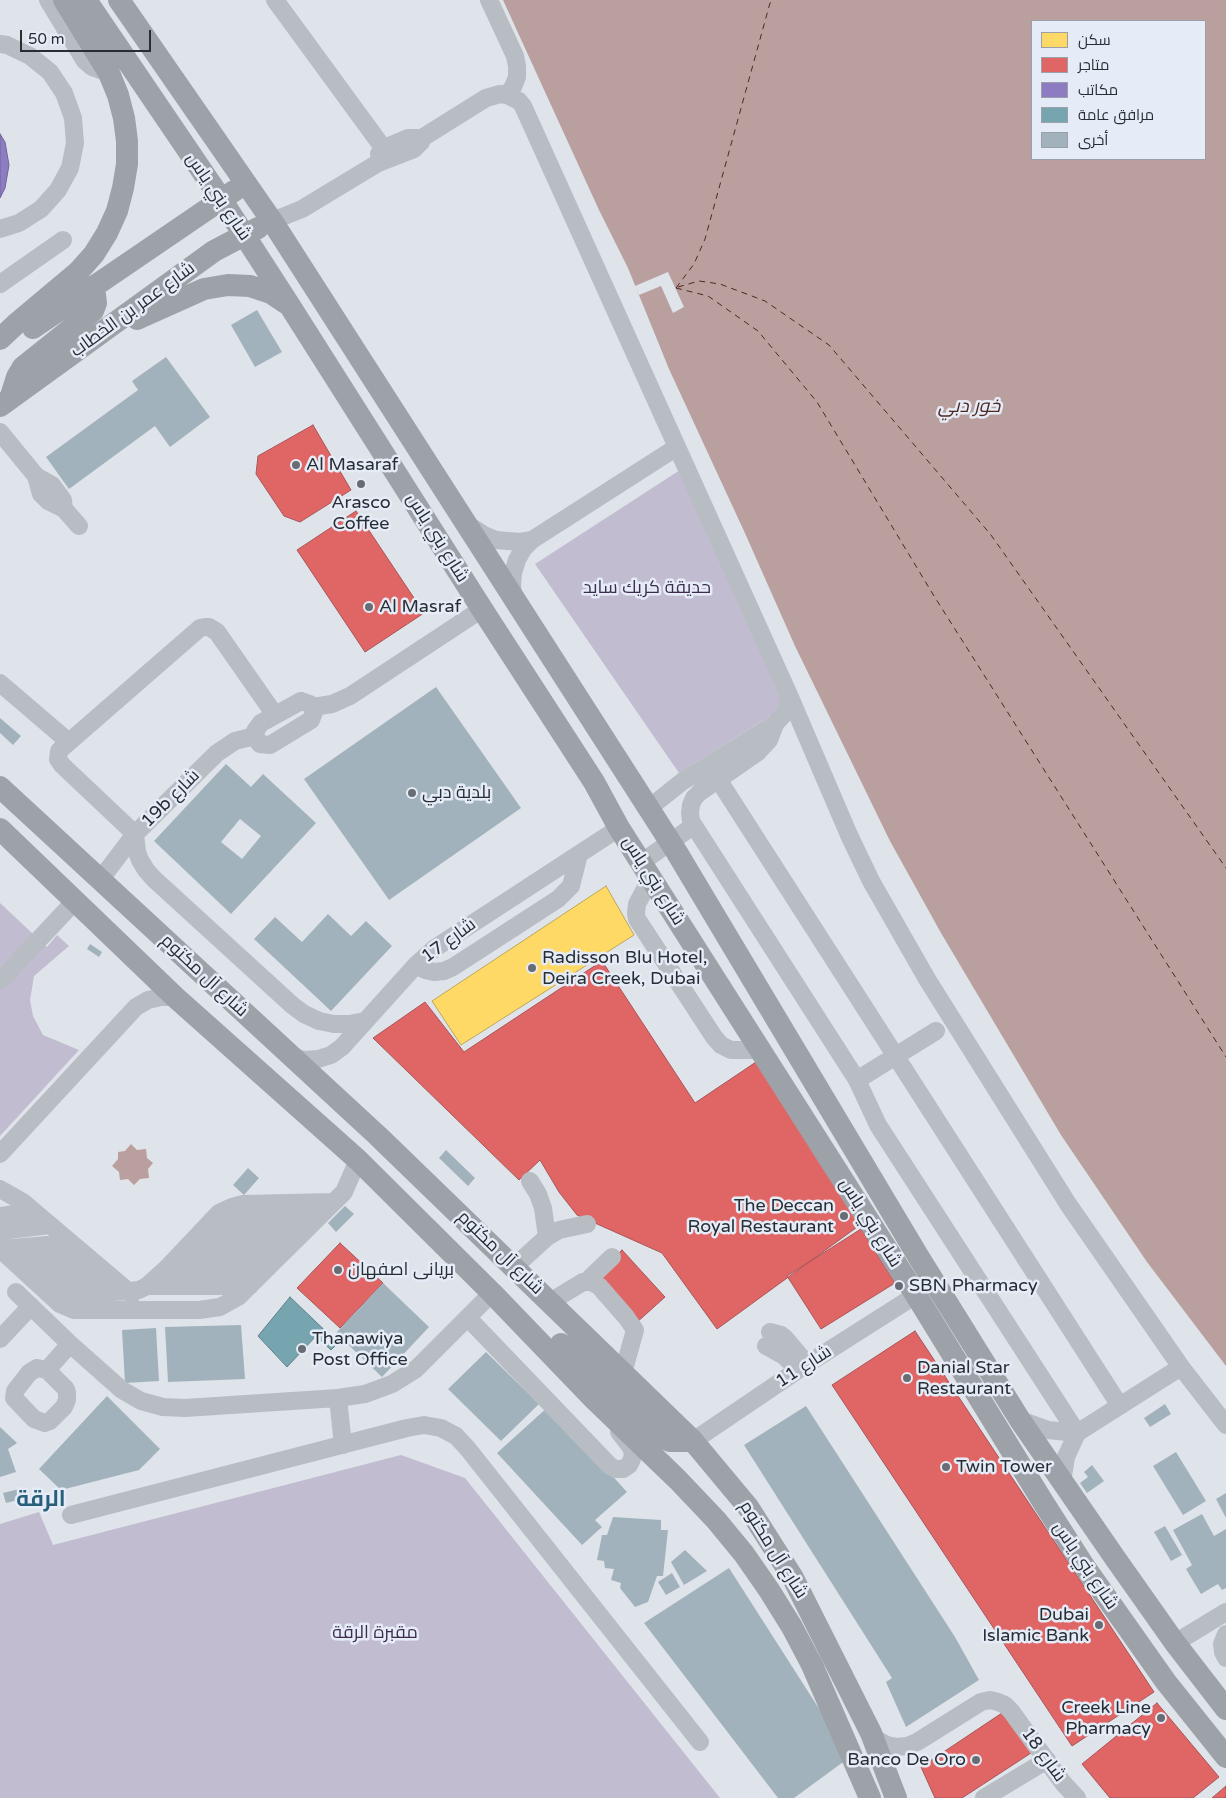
<!DOCTYPE html>
<html>
<head>
<meta charset="utf-8">
<style>
  body { margin:0 }
  #map { position:relative; width:1226px; height:1798px; overflow:hidden; background:#dfe3ea; font-family:"Varela Round",Cairo,sans-serif }
  canvas { display:block }
  .legend { position:absolute; left:1031px; top:20px; width:175px; height:140px; box-sizing:border-box; background:#e6ecf7; border:1px solid #9aa0a9; margin:0; padding:6px 9px; list-style:none; font-size:15px; color:#272e33 }
  .legend li { display:flex; align-items:center; gap:10px; height:25px }
  .legend b { width:25px; border:1px solid #9aa0a9 }
  .scale { position:absolute; left:20px; top:30px; width:131px; height:22px; box-sizing:border-box; border:2px solid #272e33; border-top:0; padding-left:6px; font-size:15px; line-height:18px; white-space:nowrap; color:#272e33; -webkit-text-stroke:4px #e6ecf7; paint-order:stroke }
</style>
</head>
<body>
<div id="map">
<canvas width="1226" height="1798"></canvas>
<ul class="legend">
<li><b style="height:14px;background:#ffd966"></b>سكن</li>
<li><b style="height:14px;background:#e06666"></b>متاجر</li>
<li><b style="height:14px;background:#8e7cc3"></b>مكاتب</li>
<li><b style="height:14px;background:#76a5af"></b>مرافق عامة</li>
<li><b style="height:14px;background:#a2b2bc"></b>أخرى</li>
</ul>
<div class="scale">50 m</div>
</div>
<script>
const context = document.querySelector('canvas').getContext('2d');
context.lineJoin = 'round';
function fillPath(path, color) {
  context.fillStyle = color;
  context.fill(path, 'evenodd');
}
function toPath(rows) {
  const path = new Path2D();
  for (const r of rows) {
    path.moveTo(r[0], r[1]);
    for (let i = 2; i < r.length; i += 2) path.lineTo(r[i], r[i + 1]);
  }
  return path;
}
function trace(path, color, width, dash) {
  context.strokeStyle = color;
  context.lineWidth = width;
  context.lineCap = dash ? 'butt' : 'round';
  context.setLineDash(dash || []);
  context.stroke(path);
}
function label(font, color, halo, rows, align = 'center') {
  context.font = font + ' "Varela Round",Cairo,sans-serif';
  context.lineWidth = 5;
  context.setLineDash([]);
  context.textBaseline = 'middle';
  context.strokeStyle = halo;
  context.fillStyle = color;
  for (const [text, x, y, turn = 0] of rows) {
    context.save();
    context.translate(x, y);
    context.rotate((+turn || 0) * Math.PI / 180);
    context.textAlign = isNaN(turn) ? turn : align;
    if (halo) context.strokeText(text, 0, 0);
    context.fillText(text, 0, 0);
    context.restore();
  }
}
fillPath(toPath([
  [680,470,788,705,679,773,535,564],
  [0,903,47,947,57,935,69,946,34,976,30,1000,33,1016,43,1035,79,1050,0,1136],
  [401,1455,465,1478,720,1798,0,1798,0,1524,39,1512,53,1545]
]), '#c2bcd1');
fillPath(toPath([
  [503,0,1226,0,1226,1366,1147,1262,1061,1135,941,933,890,841,795,646,744,531,669,369,628,268,599,210],
  [1032,21,1205,21,1205,159,1032,159],
  [131,1144,137,1150,146,1149,147,1158,153,1163,148,1169,149,1178,140,1179,134,1185,128,1179,120,1180,119,1172,112,1166,118,1159,118,1152,125,1151]
]), '#b99f9d');
fillPath(toPath([
  [668,272,684,307,673,313,661,286,639,295,635,286]
]), '#dfe3ea');
const homes = toPath([
  [606,886,634,935,461,1045,432,1001,606,886]
]);
fillPath(homes, '#ffd966');
trace(homes, '#bea657', 1);
const shops = toPath([
  [313,425,351,490,300,522,284,516,256,474,258,456,313,425],
  [356,511,424,613,365,652,297,550,356,511],
  [602,961,695,1103,759,1060,864,1222,717,1329,662,1253,577,1215,559,1192,540,1160,519,1180,373,1038,425,1002,464,1052,602,961],
  [861,1229,895,1283,821,1329,787,1276,861,1229],
  [340,1243,383,1283,340,1328,297,1288,340,1243],
  [622,1250,665,1297,635,1324,592,1278,622,1250],
  [915,1331,1154,1692,1072,1746,832,1385,915,1331],
  [1157,1703,1219,1777,1193,1798,1110,1798,1082,1764,1157,1703],
  [1002,1713,1031,1753,962,1798,935,1798,921,1767,1002,1713],
  [1226,1786,1226,1798,1212,1798,1226,1786]
]);
fillPath(shops, '#e06666');
trace(shops, '#a85557', 1);
const offices = toPath([
  [0,134,5,142,9,165,5,188,0,198,0,134]
]);
fillPath(offices, '#8e7cc3');
trace(offices, '#6f6598', 1);
const public = toPath([
  [290,1297,338,1343,331,1350,316,1336,287,1367,258,1336,290,1297]
]);
fillPath(public, '#76a5af');
trace(public, '#5e818a', 1);
trace(toPath([
  [678,287,699,281,720,284,765,301,829,345,991,535,1226,868],
  [676,288,708,296,758,331,817,402,934,596,1226,1057],
  [676,288,694,264,705,239,770,3,773,0]
]), '#502821', 1, [6, 5]);
fillPath(toPath([
  [257,310,282,352,255,367,231,325],
  [166,357,210,417,170,447,155,426,69,489,46,457,138,390,132,381],
  [436,687,521,808,389,900,304,779],
  [0,718,21,736,13,745,0,733],
  [226,764,251,787,263,774,316,823,231,914,154,841],
  [240,819,261,836,242,859,221,842],
  [328,914,351,936,366,921,392,946,331,1011,254,939,275,917,302,942],
  [90,944,102,952,99,957,87,949],
  [446,1150,475,1178,468,1186,439,1158],
  [248,1168,259,1178,244,1195,233,1185],
  [345,1206,354,1214,336,1232,328,1223],
  [383,1283,429,1327,382,1377,336,1333],
  [241,1325,245,1379,168,1382,165,1327],
  [156,1328,159,1381,125,1383,122,1330],
  [486,1352,539,1404,501,1441,448,1389],
  [107,1396,160,1449,139,1470,61,1490,39,1469],
  [1165,1404,1171,1414,1150,1427,1144,1418],
  [549,1406,627,1492,595,1520,602,1527,582,1545,497,1453],
  [806,1406,955,1637,979,1680,906,1727,886,1682,892,1678,744,1445],
  [0,1427,17,1443,8,1449,16,1472,0,1477],
  [1176,1452,1206,1501,1183,1515,1153,1466],
  [1092,1465,1104,1481,1087,1493,1080,1483,1088,1477,1084,1472],
  [19,1489,22,1499,6,1503,3,1493],
  [1226,1493,1226,1518,1216,1499],
  [1202,1514,1214,1536,1226,1529,1226,1588,1222,1590,1218,1584,1201,1594,1186,1569,1192,1565,1173,1530],
  [613,1517,661,1520,661,1530,668,1530,663,1576,657,1576,648,1602,635,1607,620,1588,621,1583,611,1580,614,1569,605,1568,604,1561,597,1560,602,1535,607,1535],
  [1165,1526,1182,1555,1171,1561,1154,1532],
  [685,1550,707,1571,684,1585,671,1562],
  [729,1568,850,1757,794,1798,778,1798,644,1623],
  [672,1573,680,1587,666,1595,658,1582]
]), '#a2b2bc');
trace(toPath([
  [48,0,85,61,92,67,109,73],
  [275,0,384,149],
  [489,0,515,56,517,66,517,77,513,87,507,95],
  [0,44,7,45,30,56,50,72,64,93,73,118,75,143,70,168,58,190,41,209,19,223,0,229],
  [379,154,389,146,408,138,422,138],
  [272,221,302,209,378,163,414,149,421,142,422,138,486,98,500,94,507,95,519,101,523,106,789,695,849,835,871,881,927,979,1068,1204,1181,1367,1226,1425],
  [0,284,63,240],
  [0,432,36,476,41,494,48,501,64,509,79,526],
  [36,476,52,485,63,500,64,509],
  [467,524,484,535,496,540,520,542,532,540],
  [513,597,512,585,513,573,517,560,523,549,532,540,677,447],
  [0,683,69,742],
  [301,701,310,704,313,707,314,712,311,720,270,745,260,744,257,740,255,731,261,723,301,701],
  [313,707,332,704,350,696,482,609],
  [275,715,217,632,209,627,205,627,200,628,61,749,59,751,58,759,62,765,135,834,137,852,140,860,146,870,154,879,292,1005,304,1014,319,1021,334,1024,349,1024,365,1021],
  [775,724,769,740,758,752,700,792,694,798,691,805,690,813,691,821,857,1080,878,1125,1077,1433],
  [709,765,1120,1406],
  [649,808,683,781,775,724,786,712,789,695],
  [642,862,686,831],
  [651,878,637,904,636,914,637,919,714,1037,721,1045,731,1050,761,1050],
  [100,880,135,834,217,753,235,741,255,736],
  [416,965,425,970,434,972,444,971,453,967,558,899,571,886,579,854],
  [0,981,75,901],
  [292,1057,305,1060,318,1059,331,1055,342,1047,416,965,435,948,619,828],
  [857,1080,936,1031],
  [0,1154,136,1007,148,1000,161,997,175,997],
  [530,1181,538,1194,543,1208,547,1237],
  [0,1189,23,1202,128,1291,139,1290,147,1286,167,1268,219,1213,232,1207,243,1204,333,1202],
  [0,1216,33,1211],
  [212,1220,316,1218],
  [0,1231,50,1225],
  [199,1235,302,1233],
  [0,1249,60,1304,74,1310,199,1310,220,1307,238,1297,344,1192,358,1160],
  [0,1249,70,1243],
  [182,1252,285,1250],
  [17,1264,91,1260],
  [514,1267,547,1237,559,1230,587,1224],
  [167,1268,268,1268],
  [35,1281,110,1277],
  [586,1282,612,1257],
  [147,1286,250,1286],
  [16,1292,70,1344,122,1390,141,1401,163,1407,185,1408,338,1398,365,1394,392,1384,416,1369,492,1293],
  [51,1296,128,1291,132,1295],
  [550,1302,583,1282,591,1282,599,1286,626,1317,635,1330,623,1373],
  [468,1318,610,1466,616,1469,623,1469,629,1465,632,1459,633,1453,630,1446,619,1432],
  [770,1332,781,1335,785,1338,807,1364],
  [0,1339,31,1306],
  [766,1346,784,1356,798,1370],
  [37,1368,47,1370,66,1389,67,1393,67,1400,64,1407,50,1421,45,1423,34,1419,14,1398,15,1391,29,1373,37,1368],
  [47,1370,70,1344],
  [338,1398,343,1445],
  [1020,1420,1048,1430,1077,1433],
  [693,1441,798,1370,916,1295],
  [1062,1482,1066,1457,1077,1433,1181,1367],
  [71,1515,407,1428,424,1425,441,1428,456,1436,468,1449,700,1742],
  [1226,1634,1222,1644,1223,1652,1226,1658],
  [1175,1643,1226,1612],
  [871,1733,878,1740,887,1745,897,1747,907,1746,917,1742,981,1702,990,1700,998,1702,1005,1705,1011,1711,1063,1783,1077,1798],
  [984,1798,1047,1760]
]), '#b8bdc3', 18);
trace(toPath([
  [86,0,221,199,290,306,482,609,594,782,619,828,916,1295,1043,1502,1082,1563,1166,1682,1226,1757],
  [119,0,272,221,676,851,918,1256,1020,1420,1115,1558,1175,1643,1226,1709],
  [137,319,204,289,228,285,250,286,271,293,286,303],
  [33,328,234,191],
  [0,339,16,324,78,272,94,254,107,233,117,211,123,188,127,164,127,141,124,118,118,95,109,73,64,0],
  [10,399,17,377,23,367,93,311,96,303,95,295,91,287],
  [0,406,214,251,258,228],
  [0,787,378,1136,693,1441,748,1507,793,1578,871,1733,896,1798],
  [0,829,175,997,358,1160,492,1293,594,1399,678,1480,716,1520,744,1554,769,1590,792,1627,812,1665,870,1798],
  [561,1344,650,1430,670,1441,693,1441]
]), '#9da2a8', 22);
for (const [x, y, r, color] of [
  [296,465,5,"#676d73"],
  [361,484,5,"#676d73"],
  [369,607,5,"#676d73"],
  [412,793,5,"#676d73"],
  [532,968,5,"#676d73"],
  [844,1216,5,"#676d73"],
  [338,1270,5,"#676d73"],
  [899,1286,5,"#676d73"],
  [302,1349,5,"#676d73"],
  [907,1378,5,"#676d73"],
  [946,1467,5,"#676d73"],
  [1099,1625,5,"#676d73"],
  [1161,1718,5,"#676d73"],
  [976,1760,5,"#676d73"]
]) {
  const dot = new Path2D();
  dot.arc(x, y, r, 0, 2 * Math.PI);
  context.fillStyle = color;
  context.fill(dot);
  trace(dot, '#e6ecf7', 2);
}
label('18px', '#272e33', '#e6ecf7', [
  ["شارع بني ياس",218,197,56],
  ["شارع عمر بن الخطاب",133,310,-36],
  ["شارع بني ياس",437,538,58],
  ["19b شارع",171,799,-45],
  ["شارع بني ياس",653,881,58],
  ["شارع 17",449,941,-36],
  ["شارع آل مكتوم",204,976,43],
  ["شارع بني ياس",870,1223,58],
  ["شارع آل مكتوم",500,1253,44],
  ["شارع 11",804,1367,-33],
  ["شارع آل مكتوم",773,1550,58],
  ["شارع بني ياس",1085,1566,56],
  ["شارع 18",1043,1755,54]
]);
label('18px', '#272e33', '#e6ecf7', [
  ["Al Masaraf",306,465],
  ["Arasco",361,503,"center"],
  ["Coffee",361,524,"center"],
  ["Al Masraf",379,607],
  ["بلدية دبي",422,793],
  ["Radisson Blu Hotel,",542,958],
  ["Deira Creek, Dubai",542,979],
  ["The Deccan",834,1206,"right"],
  ["Royal Restaurant",834,1227,"right"],
  ["بریانی اصفهان",348,1270],
  ["SBN Pharmacy",909,1286],
  ["Thanawiya",312,1339],
  ["Post Office",312,1360],
  ["Danial Star",917,1368],
  ["Restaurant",917,1389],
  ["Twin Tower",956,1467],
  ["Dubai",1089,1615,"right"],
  ["Islamic Bank",1089,1636,"right"],
  ["Creek Line",1151,1708,"right"],
  ["Pharmacy",1151,1729,"right"],
  ["Banco De Oro",966,1760,"right"]
], 'left');
label('18px', '#3c2d4f', '#e6ecf7', [
  ["حديقة كريك سايد",647,588],
  ["مقبرة الرقة",375,1633]
]);
label('italic 19px', '#502821', '#e6ecf7', [
  ["خور دبي",969,407]
]);
label('bold 22px', '#28607b', '#e6ecf7', [
  ["الرقة",41,1500]
]);
</script>
</body>
</html>
